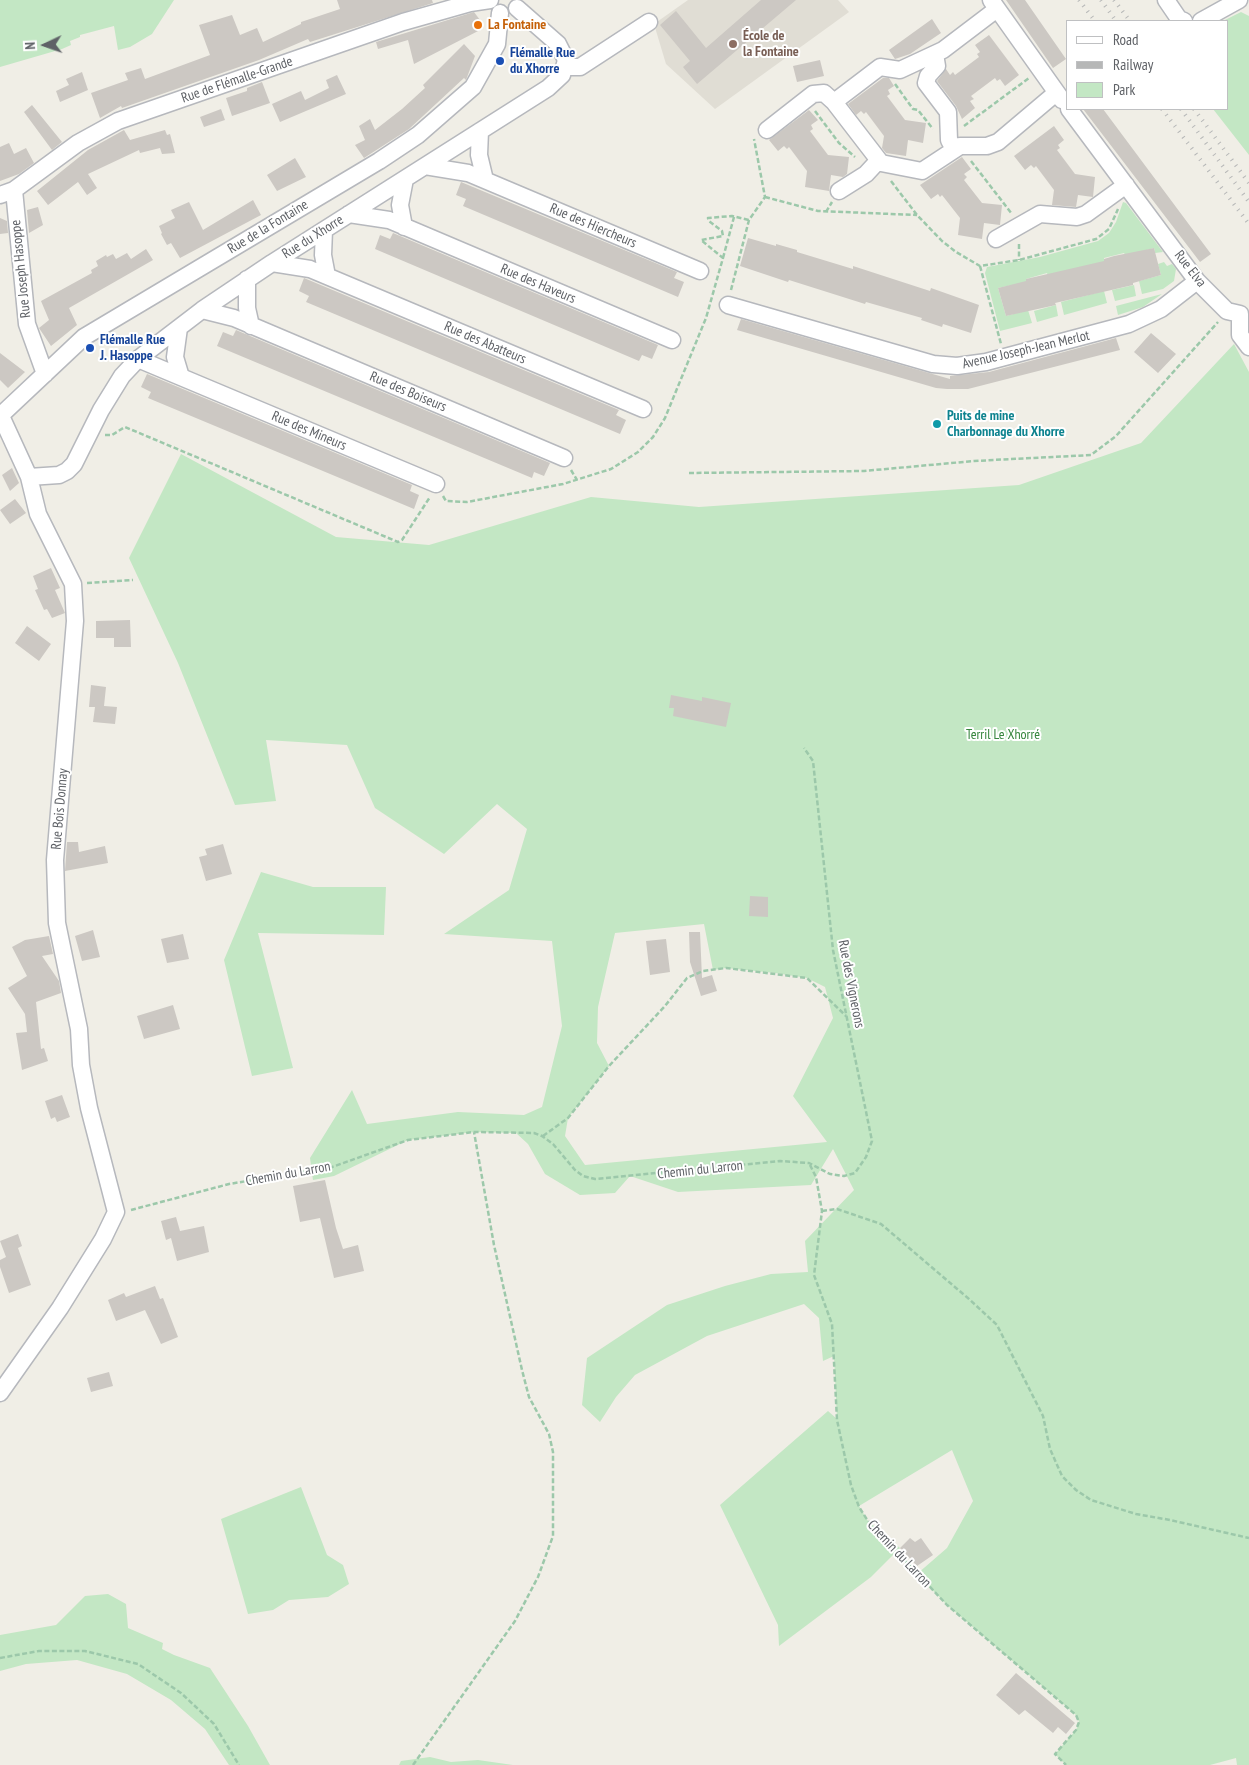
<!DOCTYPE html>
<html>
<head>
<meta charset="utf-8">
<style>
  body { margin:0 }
  #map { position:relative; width:1249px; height:1765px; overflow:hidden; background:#f0eee6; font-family:"PT Sans Narrow",sans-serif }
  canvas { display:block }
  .legend { position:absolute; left:1066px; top:20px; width:162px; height:90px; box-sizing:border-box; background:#fff; border:1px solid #bfc0c2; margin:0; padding:6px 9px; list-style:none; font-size:15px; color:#5e6166 }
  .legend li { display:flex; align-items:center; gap:10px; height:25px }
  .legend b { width:25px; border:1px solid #bfc0c2 }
  .north { position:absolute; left:20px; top:20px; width:50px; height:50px; -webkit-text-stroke:4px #fff; paint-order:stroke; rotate:267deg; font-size:14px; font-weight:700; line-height:20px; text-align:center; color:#5e6166 }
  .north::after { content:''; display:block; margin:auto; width:18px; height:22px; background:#5e6166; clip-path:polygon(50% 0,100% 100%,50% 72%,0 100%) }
</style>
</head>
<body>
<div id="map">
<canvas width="1249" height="1765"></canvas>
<ul class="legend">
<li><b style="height:6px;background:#fff"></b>Road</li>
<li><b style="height:6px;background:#b6b7b7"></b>Railway</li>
<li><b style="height:14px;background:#c3e7c4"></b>Park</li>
</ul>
<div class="north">N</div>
</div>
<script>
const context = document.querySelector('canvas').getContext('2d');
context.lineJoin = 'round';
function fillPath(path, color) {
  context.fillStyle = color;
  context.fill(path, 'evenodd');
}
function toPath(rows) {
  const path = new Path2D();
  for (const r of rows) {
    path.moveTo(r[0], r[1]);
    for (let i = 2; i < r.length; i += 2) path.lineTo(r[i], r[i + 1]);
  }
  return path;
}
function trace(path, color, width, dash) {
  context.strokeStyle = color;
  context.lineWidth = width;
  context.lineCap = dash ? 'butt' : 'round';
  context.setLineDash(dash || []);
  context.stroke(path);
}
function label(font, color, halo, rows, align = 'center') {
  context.font = font + ' "PT Sans Narrow",sans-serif';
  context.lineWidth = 4;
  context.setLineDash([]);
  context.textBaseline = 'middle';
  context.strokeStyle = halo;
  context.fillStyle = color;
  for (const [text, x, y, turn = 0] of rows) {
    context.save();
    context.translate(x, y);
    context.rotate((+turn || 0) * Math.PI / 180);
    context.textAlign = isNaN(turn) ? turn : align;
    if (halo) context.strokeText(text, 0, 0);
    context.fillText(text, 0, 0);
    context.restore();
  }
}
fillPath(toPath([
  [688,0,838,0,849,12,715,109,666,64,654,24]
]), '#e0ddd4');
fillPath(toPath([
  [0,0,174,0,152,34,130,47,118,50,114,26,80,35,80,37,70,41,71,45,62,49,0,67],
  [1241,12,1249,16,1249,155,1213,109,1228,109,1228,21,1223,21],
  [1123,202,1126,203,1163,252,1155,253,1154,248,1126,256,1124,253,1104,258,1104,262,1048,276,1047,273,1026,279,1027,282,998,288,1006,316,1028,310,1032,323,1000,331,985,273,987,267,1040,257,1098,241,1109,233,1116,222],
  [1164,262,1167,266,1172,264,1176,269,1174,281,1163,289,1142,294,1139,281,1161,275,1158,264],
  [1134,285,1136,296,1115,301,1112,290],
  [1104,291,1107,303,1064,315,1061,302],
  [1162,294,1143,307,1118,315,1116,306],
  [1056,305,1058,316,1037,322,1034,311],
  [1234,344,1249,372,1249,1765,1237,1765,1236,1758,1210,1765,1066,1765,1055,1754,1076,1730,1079,1722,1076,1715,947,1605,917,1574,947,1548,973,1501,952,1450,859,1506,868,1521,900,1548,871,1577,779,1646,778,1625,720,1505,828,1411,837,1419,834,1356,823,1361,819,1318,804,1304,707,1336,635,1375,616,1397,600,1422,582,1405,587,1358,667,1305,725,1286,771,1274,808,1272,805,1241,854,1190,833,1149,811,1185,678,1192,630,1176,615,1193,580,1195,545,1174,528,1144,516,1133,474,1132,408,1140,334,1176,313,1180,310,1158,352,1090,367,1124,458,1112,524,1115,542,1107,562,1026,552,941,444,934,509,890,527,829,497,804,444,854,375,808,347,745,266,740,276,801,235,805,178,663,129,558,181,454,336,537,429,545,591,497,699,507,1019,485,1141,443],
  [704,924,713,970,726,968,775,973,807,978,825,987,833,1018,793,1096,827,1142,585,1165,565,1136,568,1118,609,1066,597,1043,598,1007,615,933],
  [261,872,313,887,386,887,384,935,258,933,293,1068,252,1076,224,960],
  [301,1487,327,1555,343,1565,349,1584,328,1597,289,1600,273,1610,248,1614,221,1519],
  [108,1594,126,1604,128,1628,163,1643,162,1649,174,1655,210,1668,248,1726,270,1765,229,1765,205,1729,171,1700,127,1674,77,1660,26,1664,0,1671,0,1635,56,1625,85,1596],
  [430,1757,451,1762,478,1760,513,1765,399,1765,401,1761]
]), '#c3e7c4');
fillPath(toPath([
  [337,0,432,0,433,3,310,42,308,39,259,60,122,108,121,106,100,118,91,93,128,80,125,73,141,68,145,79,210,55,199,25,232,15,240,35,257,28,263,42,301,24,301,22,340,9],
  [761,0,796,0,697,84,683,67,690,61,660,25,676,11,706,48],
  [1006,0,1025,0,1066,59,1053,68],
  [474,12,480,20,482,29,414,64,408,40,378,49,376,42],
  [932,19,941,33,910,54,895,59,889,50],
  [989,35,1019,75,1005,86,1000,79,997,81,995,78,971,96,974,99,970,101,975,108,962,119,956,106,937,81,946,69,950,75,953,72,955,75,979,57,977,54,980,52,975,45],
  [464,44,475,56,466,80,464,78,409,129,364,158,355,145,365,140,359,126,370,119,375,130,402,109,425,88,423,85],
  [820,60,824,76,797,82,793,66],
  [82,72,88,90,60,102,56,91,69,85,66,79],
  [337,75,346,94,280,122,272,104,301,91,305,100,329,88,326,80],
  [883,78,889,78,894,86,888,90,890,94,887,96,905,120,926,123,923,143,908,140,906,156,886,153,882,148,884,136,866,112,864,114,861,111,856,115,848,104],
  [262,82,270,103,232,116,226,98,247,91,247,88],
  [32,105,62,142,52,150,24,112],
  [221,109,225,120,204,127,200,117],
  [1083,109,1103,109,1211,254,1200,262],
  [809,110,818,120,811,125,813,129,810,131,828,155,849,157,847,174,843,177,831,175,829,191,805,187,807,171,789,147,787,149,784,146,778,151,769,140],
  [1054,126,1064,140,1058,145,1060,148,1057,150,1075,174,1095,177,1093,197,1078,195,1076,207,1052,205,1054,190,1036,166,1034,168,1031,165,1025,170,1014,156],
  [124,130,130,140,165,130,167,135,170,134,175,153,162,154,160,148,140,153,139,150,88,174,97,188,87,195,78,182,48,205,37,191,88,150],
  [9,143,14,154,26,148,34,163,19,174,0,181,0,147],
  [962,157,971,169,964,174,967,177,964,180,982,203,1002,205,1000,225,984,223,982,239,958,235,960,218,942,195,940,197,938,194,931,199,920,185],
  [295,158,306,177,277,191,267,175],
  [461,182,677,272,674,278,684,282,678,297,463,206,466,199,456,195],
  [253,200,261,215,180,258,171,243,167,245,161,234,162,233,159,226,175,218,171,210,189,202,203,230],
  [38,207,43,225,29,233,27,210],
  [0,218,7,221,8,233,0,234],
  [393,233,658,345,652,359,642,355,639,361,375,249,380,235,390,239],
  [748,238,776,246,776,244,797,250,797,252,853,269,853,266,930,291,931,288,979,305,971,333,943,324,942,327,921,320,922,318,866,302,865,304,789,280,788,282,740,266],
  [1154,248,1161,275,1133,283,1133,285,1055,303,1056,305,1006,316,998,288,1026,281,1026,279,1104,261,1104,259,1114,256],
  [146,249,153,260,69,308,77,325,51,346,39,328,49,320,41,301,92,273,91,270,98,266,96,261,106,255,107,257,113,254,116,259,127,253,131,259],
  [304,278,619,410,616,415,626,420,620,434,306,302,309,296,299,291],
  [741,319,950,379,950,376,989,372,1116,338,1120,350,968,389,947,389,936,388,737,330],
  [236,330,550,463,544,476,534,472,532,478,217,346,223,332,233,336],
  [1151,333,1176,354,1158,373,1134,352],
  [0,353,25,372,8,388,0,380],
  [147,374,412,485,410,491,419,495,414,509,148,398,151,392,141,387],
  [12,468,19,483,10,491,2,475],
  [15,499,26,513,10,524,0,510],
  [51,568,60,588,55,590,65,613,52,618,47,609,44,610,35,590,38,589,33,576],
  [130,620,131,647,114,647,114,638,96,638,96,621],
  [27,626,51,644,39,661,15,643],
  [91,685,106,687,104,706,117,707,115,724,93,722,95,707,89,707],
  [671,695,702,701,702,697,731,703,726,727,673,716,674,708,669,708],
  [67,842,78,842,79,852,105,846,108,863,65,871],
  [223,844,232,874,206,881,199,857,207,855,205,849],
  [750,896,768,897,768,917,749,916],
  [93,930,100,957,82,961,75,936],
  [689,932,700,932,702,978,712,975,717,991,701,996,690,962],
  [183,934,189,959,167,963,161,939],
  [49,936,53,954,42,956,59,981,61,993,36,1002,41,1049,44,1048,48,1061,22,1070,16,1033,27,1032,25,1014,8,988,27,976,12,947,25,940],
  [666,939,670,972,650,975,646,941],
  [173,1005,180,1029,144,1039,137,1016],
  [62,1095,70,1117,57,1122,55,1117,51,1119,45,1101],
  [325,1180,336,1228,343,1249,358,1245,364,1271,334,1278,320,1218,300,1222,293,1186],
  [176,1217,180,1231,204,1226,209,1252,177,1261,171,1238,166,1240,161,1221],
  [18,1234,22,1246,18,1248,31,1285,9,1293,0,1267,0,1260,6,1257,0,1241],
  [155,1286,160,1299,163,1298,178,1337,161,1344,145,1310,116,1321,108,1300,124,1293,126,1297],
  [109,1372,113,1386,91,1392,87,1378],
  [910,1538,915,1542,921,1538,933,1555,917,1566,900,1548],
  [1016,1673,1075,1723,1066,1734,1058,1727,1053,1733,1025,1710,1019,1715,996,1695]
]), '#ccc8c3');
const minor = toPath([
  [991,0,1062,100],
  [1166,0,1179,19,1184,21],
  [1201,21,1239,0],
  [935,54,937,66,928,76,926,83,948,112,949,140,954,149],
  [564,67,580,67,649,22],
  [834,102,880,67,900,70,943,50,997,9],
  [1069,109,1197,281,1227,311,1240,314,1240,335,1249,347],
  [767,130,813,94,824,93,834,102,881,163,922,171,960,146,987,146,998,142,1056,93],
  [480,131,479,155,485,180],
  [425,166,468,173,700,271],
  [14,190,27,324,45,374],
  [839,191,866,174,878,161],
  [0,195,14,190,78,143,118,121,403,22,470,3,490,0],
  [349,214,389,220,672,340],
  [404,227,400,205,405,179],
  [324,230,323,255,327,276],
  [996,239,1040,214,1077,217,1086,214,1126,185],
  [272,263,310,269,643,409],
  [247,279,247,308,251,326],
  [728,305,933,364,957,366,986,362,1129,324,1161,309,1197,281],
  [202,310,234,318,564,458],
  [179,328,175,357,181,377],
  [138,359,436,484],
  [0,416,84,337,379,161,418,135,473,87,497,44,500,13],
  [29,477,59,475,67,471,74,464,101,410,122,376,138,359,202,310,272,263,548,88,562,75,566,60,558,44,517,8],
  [0,1393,60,1308,103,1239,116,1212,89,1108,81,1065,79,1029,57,923,55,860,75,621,73,584,38,514,29,477,1,416]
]);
trace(minor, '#b6b8bd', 19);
trace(toPath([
  [895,84,913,109,918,110,933,129],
  [815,111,839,143,855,157],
  [964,126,1029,78],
  [971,161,1012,214],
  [891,181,917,215,942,241,956,252,980,266,1019,260,1096,239,1109,229,1118,209],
  [765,197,818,211,917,215],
  [826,212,832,202],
  [1019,244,1019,260],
  [723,258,734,217],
  [980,266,1001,344],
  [731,290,749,220,765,197,754,139],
  [105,435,112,435,125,427,398,542,402,540,430,497],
  [571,470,577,480],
  [689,473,864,471,974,461,1091,455,1116,436,1218,322],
  [443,496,446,501,467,502,563,484,611,469,638,452,653,437,665,418,706,318,723,258,701,240,723,236,722,231,709,221,708,218,732,216,749,220],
  [87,583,133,580],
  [543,1136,568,1118,609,1066,665,1006,687,978,703,971,726,968,807,978,846,1016],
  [810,1165,816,1177,822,1211,814,1275,832,1324,837,1420,851,1485,859,1507,868,1521,947,1605,1076,1715,1079,1722,1076,1730,1055,1754,1066,1765],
  [131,1210,229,1184,332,1167,408,1140,474,1132,534,1133,542,1136,553,1144,575,1170,583,1176,595,1179,780,1161,809,1163,830,1174,844,1176,855,1173,866,1157,872,1141,833,950,813,761,804,748],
  [822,1211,837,1209,881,1224,969,1299,997,1325,1043,1416,1050,1449,1062,1476,1076,1490,1091,1500,1136,1514,1170,1520,1249,1538],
  [0,1658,39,1651,85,1651,138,1664,181,1693,214,1724,239,1765],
  [413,1765,515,1621,538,1577,553,1536,553,1452,549,1434,529,1397,522,1370,494,1245,474,1132]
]), '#9cc8aa', 2.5, [5, 2.5]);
trace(minor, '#fff', 16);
trace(toPath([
  [1079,0,1095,21],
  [1101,0,1116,21],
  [1114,0,1130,21],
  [1162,109,1249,224],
  [1181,109,1249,202],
  [1194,109,1249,183]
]), '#b6b7b7', 4, [1, 6]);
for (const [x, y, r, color] of [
  [478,25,5,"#e8710a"],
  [733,44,5,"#8d6e63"],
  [500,61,5,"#1a4fb4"],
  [90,348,5,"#1a4fb4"],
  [937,424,5,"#0f9aa8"]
]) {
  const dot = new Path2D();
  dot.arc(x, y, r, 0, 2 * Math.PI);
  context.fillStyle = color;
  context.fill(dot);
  trace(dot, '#fff', 2);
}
label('bold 14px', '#c56008', '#fff', [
  ["La Fontaine",488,25]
], 'left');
label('bold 14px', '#785e54', '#fff', [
  ["École de",743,36],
  ["la Fontaine",743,52]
], 'left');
label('bold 14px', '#164399', '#fff', [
  ["Flémalle Rue",510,53],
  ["du Xhorre",510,69],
  ["Flémalle Rue",100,340],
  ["J. Hasoppe",100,356]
], 'left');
label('14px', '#5e6166', '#fff', [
  ["Rue de Flémalle-Grande",237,80,-19],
  ["Rue des Hiercheurs",593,226,23],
  ["Rue de la Fontaine",268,227,-31],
  ["Rue du Xhorre",313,237,-32],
  ["Rue Joseph Hasoppe",21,269,-96],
  ["Rue Elva",1190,269,52],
  ["Rue des Haveurs",538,284,23],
  ["Rue des Abatteurs",485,343,23],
  ["Avenue Joseph-Jean Merlot",1026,350,-13],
  ["Rue des Boiseurs",408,392,23],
  ["Rue des Mineurs",309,431,23],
  ["Rue Bois Donnay",60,809,-85],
  ["Rue des Vignerons",851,984,79],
  ["Chemin du Larron",700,1170,-6],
  ["Chemin du Larron",288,1174,-10],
  ["Chemin du Larron",899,1554,47]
]);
label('bold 14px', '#0d838f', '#fff', [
  ["Puits de mine",947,416],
  ["Charbonnage du Xhorre",947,432]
], 'left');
label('14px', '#36853d', '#fff', [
  ["Terril Le Xhorré",1003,735]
]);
</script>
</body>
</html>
